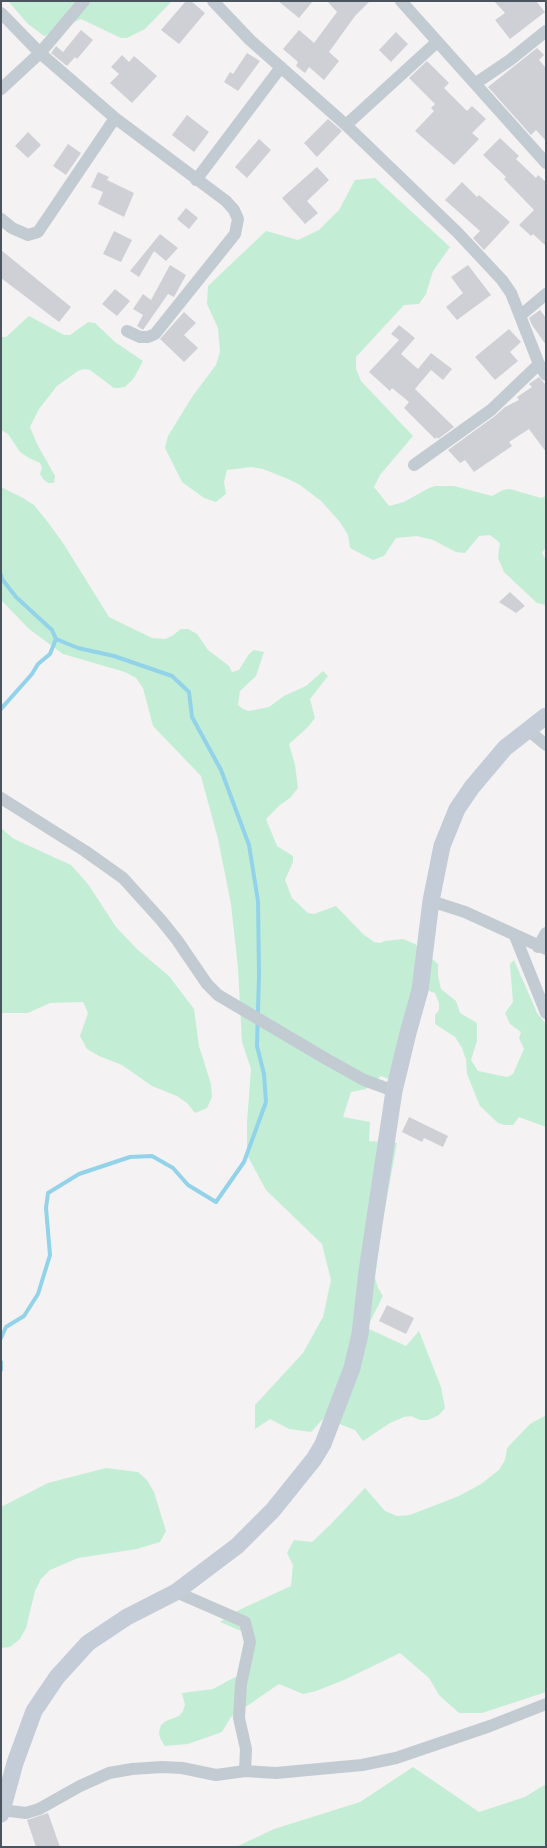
<!DOCTYPE html>
<html>
<head>
<meta charset="utf-8">
<style>
  body { margin:0 }
  #map { position:relative; width:547px; height:1848px; overflow:hidden; background:#f4f2f2; font-family:Roboto,sans-serif }
  canvas { display:block }
  .frame { position:absolute; inset:0; border:2px solid #4a545e; pointer-events:none }
</style>
</head>
<body>
<div id="map">
<canvas width="547" height="1848"></canvas>
<div class="frame"></div>
</div>
<script>
const context = document.querySelector('canvas').getContext('2d');
context.lineJoin = 'round';
function fillPath(path, color) {
  context.fillStyle = color;
  context.fill(path, 'evenodd');
}
function toPath(rows) {
  const path = new Path2D();
  for (const r of rows) {
    path.moveTo(r[0], r[1]);
    for (let i = 2; i < r.length; i += 2) path.lineTo(r[i], r[i + 1]);
  }
  return path;
}
function trace(path, color, width, dash) {
  context.strokeStyle = color;
  context.lineWidth = width;
  context.lineCap = dash ? 'butt' : 'round';
  context.setLineDash(dash || []);
  context.stroke(path);
}
fillPath(toPath([
  [8,1,172,1,145,29,127,38,121,38,81,19,44,36,28,24],
  [375,178,450,247,433,271,426,294,419,304,404,305,356,357,356,369,361,381,413,436,380,475,374,487,389,506,404,502,429,488,435,486,454,486,492,496,503,490,510,489,541,498,546,496,546,547,542,553,546,560,546,605,537,603,504,572,498,558,500,543,490,535,479,536,465,553,456,552,433,540,417,536,396,538,384,556,373,560,350,548,348,535,340,522,321,501,300,485,288,479,263,469,251,467,227,470,224,482,226,494,216,502,204,498,182,482,165,448,168,436,192,397,216,365,220,352,218,328,207,304,208,286,266,231,298,240,319,230,339,210,355,180],
  [29,316,64,335,70,335,88,322,95,323,115,342,143,361,134,378,125,387,119,388,114,388,90,370,84,369,78,371,57,386,39,409,30,427,37,444,55,476,54,483,48,483,43,479,40,474,42,468,40,463,29,458,20,452,8,434,1,430,1,337,6,337],
  [1,487,23,498,34,505,47,521,63,543,109,617,152,638,165,639,172,636,181,629,188,629,197,634,208,650,229,666,232,672,239,670,249,654,254,650,264,652,256,676,240,691,238,705,243,709,249,711,269,707,284,696,306,686,323,671,328,676,310,699,315,718,307,728,289,744,295,765,298,788,290,798,280,805,266,819,277,846,293,856,293,862,285,880,292,898,308,913,314,914,336,906,363,934,374,942,380,943,385,941,403,939,415,944,438,964,438,976,441,989,456,1001,460,1013,477,1023,477,1041,471,1060,478,1071,507,1077,513,1074,524,1049,519,1038,521,1032,510,1024,505,1013,513,1002,510,964,514,960,537,1013,546,1024,546,1127,519,1117,513,1125,505,1125,498,1123,480,1106,467,1074,466,1060,462,1048,455,1037,435,1024,435,1015,439,1010,439,1003,435,993,426,990,402,1084,381,1076,366,1089,351,1092,343,1117,370,1122,369,1141,397,1143,383,1219,375,1278,378,1288,383,1296,367,1328,406,1346,419,1331,441,1387,445,1408,439,1415,428,1420,420,1420,411,1416,404,1417,390,1423,363,1441,355,1430,324,1418,311,1432,289,1429,270,1419,255,1429,255,1405,303,1353,323,1317,331,1280,322,1244,266,1190,247,1155,247,1122,251,1069,242,1042,238,968,231,904,218,839,201,776,153,726,143,688,136,678,125,672,63,654,29,629,1,600],
  [1,828,14,839,71,865,88,884,116,927,138,950,169,976,194,1009,199,1046,211,1084,212,1097,207,1108,195,1113,187,1103,177,1096,152,1086,122,1065,99,1056,87,1049,80,1036,88,1013,83,1002,50,1003,28,1013,1,1013],
  [546,1415,546,1692,482,1713,459,1713,439,1695,429,1678,400,1653,344,1680,316,1691,303,1694,279,1684,231,1717,222,1732,188,1744,165,1746,160,1738,159,1732,161,1725,166,1721,179,1716,183,1711,185,1705,182,1693,213,1689,237,1676,246,1633,220,1622,239,1610,291,1586,293,1565,287,1553,294,1540,312,1542,331,1524,365,1488,385,1511,397,1516,410,1515,459,1496,481,1484,499,1470,505,1460,507,1448,530,1424],
  [106,1468,138,1472,147,1480,154,1492,166,1531,160,1542,137,1549,78,1558,50,1570,41,1579,35,1591,26,1628,20,1639,10,1647,1,1648,1,1507,48,1483],
  [413,1767,479,1812,525,1797,546,1784,546,1847,236,1847,274,1829,360,1802]
]), '#c3eed5');
trace(toPath([
  [1,575,2,579,16,597,52,630,56,639,78,648,114,656,172,676,189,692,192,717,221,770,249,845,258,901,259,975,257,1046,264,1074,266,1102,244,1162,216,1202,188,1185,173,1168,152,1156,130,1157,79,1174,48,1193,46,1208,50,1255,38,1294,24,1316,6,1327,1,1338],
  [1,709,32,674,38,664,50,654,56,639],
  [1,1362,1,1370]
]), '#92d3e9', 4);
fillPath(toPath([
  [186,1,191,1,205,13,179,44,161,30],
  [278,1,313,1,299,18],
  [327,1,370,1,355,16,329,52,339,61,324,80,309,67,305,73,296,66,298,62,283,49,299,30,314,43,337,12],
  [494,1,536,1,545,12,510,39,495,20,505,13],
  [81,30,93,40,77,59,75,57,67,66,51,53,56,46,63,52],
  [396,32,408,44,391,62,379,50],
  [537,48,544,55,539,60,546,68,546,141,536,130,531,135,488,87],
  [247,53,260,61,238,91,224,82,230,72,233,74],
  [122,55,129,62,134,56,157,76,132,103,110,83,119,74,111,67],
  [427,61,449,83,444,88,467,111,472,106,486,119,472,133,479,139,454,165,415,131,434,111,431,108,435,104,409,78],
  [187,115,209,132,194,152,172,135],
  [328,119,342,131,317,157,304,143],
  [28,132,41,145,28,158,15,146],
  [500,138,519,156,516,159,536,178,538,175,546,182,546,246,533,234,531,236,519,225,534,210,504,179,506,177,483,155],
  [259,139,271,150,247,178,235,167],
  [68,144,81,153,66,175,53,166],
  [317,167,329,180,307,201,318,213,305,224,282,198],
  [98,172,109,177,107,180,134,193,124,217,98,204,103,192,91,187],
  [462,182,477,197,479,195,510,222,484,250,473,238,480,231,445,200],
  [186,208,198,218,189,229,177,219],
  [114,231,132,240,121,262,103,254],
  [160,234,178,248,166,261,154,251,139,277,130,271],
  [1,250,71,307,59,322,1,278],
  [170,265,186,275,174,297,168,294,143,330,137,326,143,315,133,309,143,294,151,300],
  [468,265,491,295,457,320,446,307,463,293,451,277],
  [115,289,130,301,117,316,102,304],
  [540,310,546,318,546,345,532,325,529,318],
  [184,312,196,323,184,335,198,348,184,362,160,339],
  [399,325,415,338,401,354,418,369,431,353,452,369,443,380,431,370,415,389,454,427,438,439,437,437,435,439,404,408,409,402,392,388,390,391,369,372,399,340,391,334],
  [509,329,521,342,510,352,518,361,495,380,475,357],
  [539,377,546,385,546,452,529,429,509,442,512,446,474,472,465,460,460,463,448,450,495,416,505,407,519,400,517,397,532,387,529,384],
  [510,592,525,606,516,613,499,602],
  [409,1117,448,1136,443,1147,424,1138,422,1142,402,1132],
  [387,1305,414,1318,406,1334,379,1321],
  [48,1813,60,1847,36,1847,27,1820]
]), '#cfd0d6');
trace(toPath([
  [213,1,250,40,346,125,458,233,502,280,511,293,539,364,546,375],
  [401,1,546,163],
  [1,13,40,53,115,118,226,201,234,210,238,219,235,234,155,334,148,337,140,337,127,331],
  [476,83,510,60,546,31],
  [1,89,40,53,84,1],
  [346,125,437,42],
  [196,180,281,67],
  [1,219,12,228,28,235,38,232,115,118],
  [521,315,546,294],
  [414,465,491,410,539,364],
  [528,730,546,745],
  [1,798,85,851,123,878,161,920,177,940,207,984,218,995,328,1060,364,1080,394,1091],
  [431,901,465,912,546,949],
  [515,936,546,1013],
  [538,947,546,933],
  [176,1592,245,1622,250,1642,241,1684,239,1718,246,1749,245,1771],
  [2,1810,26,1813,39,1809,80,1786,109,1773,132,1769,162,1767,182,1768,216,1775,245,1771,276,1773,362,1765,396,1758,490,1726,546,1704]
]), '#c3cbd2', 12);
trace(toPath([
  [1,1814,15,1763,34,1711,57,1677,88,1643,127,1617,176,1592,237,1546,273,1510,314,1459,323,1444,352,1368,360,1334,367,1271,394,1091,408,1033,420,990,431,901,442,846,457,809,472,787,505,748,546,716]
]), '#c3ccd7', 17);
</script>
</body>
</html>
